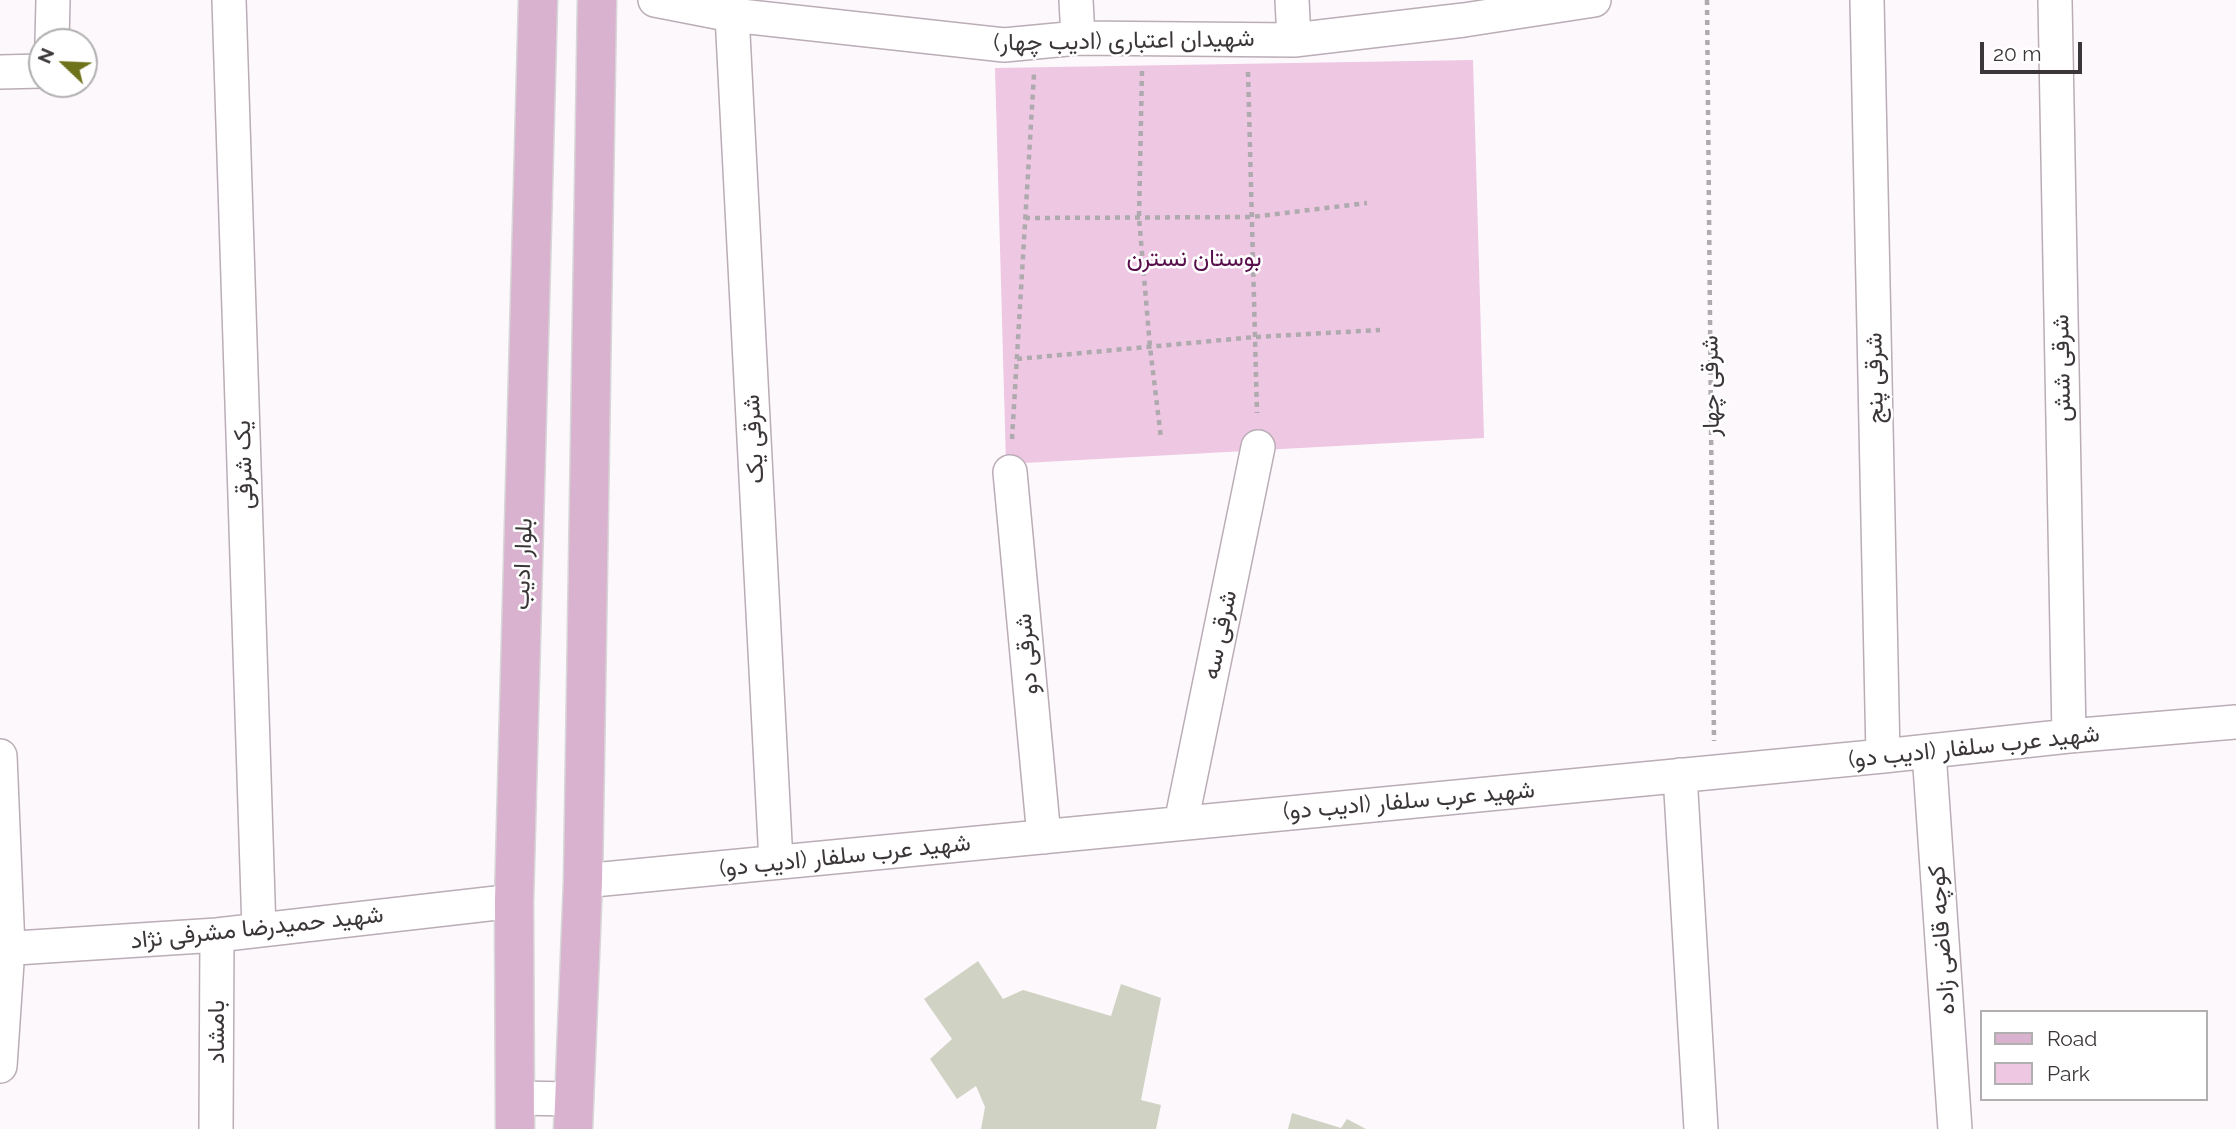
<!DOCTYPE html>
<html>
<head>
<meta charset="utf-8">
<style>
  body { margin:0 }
  #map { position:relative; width:2236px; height:1129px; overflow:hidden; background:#fdf8fc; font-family:Raleway,sans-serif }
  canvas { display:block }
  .legend { position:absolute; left:1980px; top:1010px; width:228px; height:91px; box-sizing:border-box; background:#fff; border:2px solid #b1afb0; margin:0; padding:9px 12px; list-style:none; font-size:21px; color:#3b3639 }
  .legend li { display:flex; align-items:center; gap:14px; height:35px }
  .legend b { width:35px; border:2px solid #b1afb0 }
  .north { position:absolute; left:28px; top:28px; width:70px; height:70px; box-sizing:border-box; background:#fff; border:2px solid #b1afb0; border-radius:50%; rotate:293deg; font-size:19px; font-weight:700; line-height:28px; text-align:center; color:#3b3639 }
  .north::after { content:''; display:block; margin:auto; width:24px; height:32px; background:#6e731b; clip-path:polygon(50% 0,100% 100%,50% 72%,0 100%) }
  .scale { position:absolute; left:1980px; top:42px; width:102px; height:32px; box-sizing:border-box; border:4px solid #3b3639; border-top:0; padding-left:9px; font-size:21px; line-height:24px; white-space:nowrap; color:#3b3639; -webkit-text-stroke:5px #fff; paint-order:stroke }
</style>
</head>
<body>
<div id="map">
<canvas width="2236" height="1129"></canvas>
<ul class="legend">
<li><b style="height:9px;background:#d8b2ce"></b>Road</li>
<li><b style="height:19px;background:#eec7e3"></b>Park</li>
</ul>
<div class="north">N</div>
<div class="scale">20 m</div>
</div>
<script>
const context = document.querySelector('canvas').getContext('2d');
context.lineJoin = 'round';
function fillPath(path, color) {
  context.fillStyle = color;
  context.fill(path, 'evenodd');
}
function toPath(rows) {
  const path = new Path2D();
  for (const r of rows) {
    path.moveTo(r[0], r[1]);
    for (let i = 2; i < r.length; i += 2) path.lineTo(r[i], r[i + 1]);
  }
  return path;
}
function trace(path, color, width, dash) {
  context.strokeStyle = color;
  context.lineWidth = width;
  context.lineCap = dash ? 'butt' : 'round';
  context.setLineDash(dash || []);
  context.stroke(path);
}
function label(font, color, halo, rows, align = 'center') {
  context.font = font + ' Raleway,Vazirmatn,sans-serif';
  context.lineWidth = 5;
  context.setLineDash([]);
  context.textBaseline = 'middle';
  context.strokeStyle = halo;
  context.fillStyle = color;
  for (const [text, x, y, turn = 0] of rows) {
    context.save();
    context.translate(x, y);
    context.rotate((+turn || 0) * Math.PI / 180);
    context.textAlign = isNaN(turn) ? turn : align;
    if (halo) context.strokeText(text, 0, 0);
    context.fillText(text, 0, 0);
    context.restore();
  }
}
fillPath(toPath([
  [1473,60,1484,438,1006,464,995,68]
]), '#eec7e3');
fillPath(toPath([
  [978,961,1003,999,1023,990,1111,1016,1121,984,1161,998,1141,1100,1161,1105,1156,1129,981,1129,985,1107,976,1086,957,1099,930,1059,952,1039,924,999],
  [1292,1113,1341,1128,1347,1119,1366,1129,1288,1129]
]), '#d0d2c4');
const minor = toPath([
  [229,0,259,930],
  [655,0,732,15,1004,45,1078,38,1294,40,1464,20,1594,0],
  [1076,0,1078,38],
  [1292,0,1294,40],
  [1867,0,1883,756],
  [2055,0,2069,736],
  [732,15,776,862],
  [52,42,53,0],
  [0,72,42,71],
  [1010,472,1044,837],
  [1929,752,1955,1129],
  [0,756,8,948,0,1066],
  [1680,775,1701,1129],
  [1181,823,1258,447],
  [583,881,1883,756,2069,736,2236,722],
  [0,949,217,935,514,901],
  [516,1098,574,1099],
  [216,1129,217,935]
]);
const major = toPath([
  [515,1129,514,901,538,0],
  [573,1129,583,881,597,0]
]);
trace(minor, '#baadb6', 36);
trace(major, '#d8d7d7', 41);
trace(toPath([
  [1707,0,1714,741],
  [1142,71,1139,218,1150,347,1161,438],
  [1248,72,1257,413],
  [1025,218,1252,217,1367,203],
  [1017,359,1255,337,1380,330],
  [1012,439,1034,74]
]), '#afaaae', 4.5, [5, 5]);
trace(minor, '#fff', 33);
trace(major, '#d8b2ce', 38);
label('24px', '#3b3639', '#fff', [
  ["شهیدان اعتباری (ادیب چهار)",1124,41,-1],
  ["شرقی شش",2062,368,-91],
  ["شرقی پنج",1875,378,-91],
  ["شرقی چهار",1711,386,-91],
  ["شرقی یک",754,439,-93],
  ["یک شرقی",244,465,-92],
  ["بلوار ادیب",523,564,-88],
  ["شرقی سه",1220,635,-78],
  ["شرقی دو",1027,654,-95],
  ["شهید عرب سلفار (ادیب دو)",1974,747,-6],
  ["شهید عرب سلفار (ادیب دو)",1409,801,-5],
  ["شهید عرب سلفار (ادیب دو)",845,856,-6],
  ["شهید حمیدرضا مشرفی نژاد",257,928,-6],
  ["کوچه قاضی زاده",1942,940,-94],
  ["بامشاد",217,1032,-90]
]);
label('24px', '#570e4a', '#fff', [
  ["بوستان نسترن",1194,259]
]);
</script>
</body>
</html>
